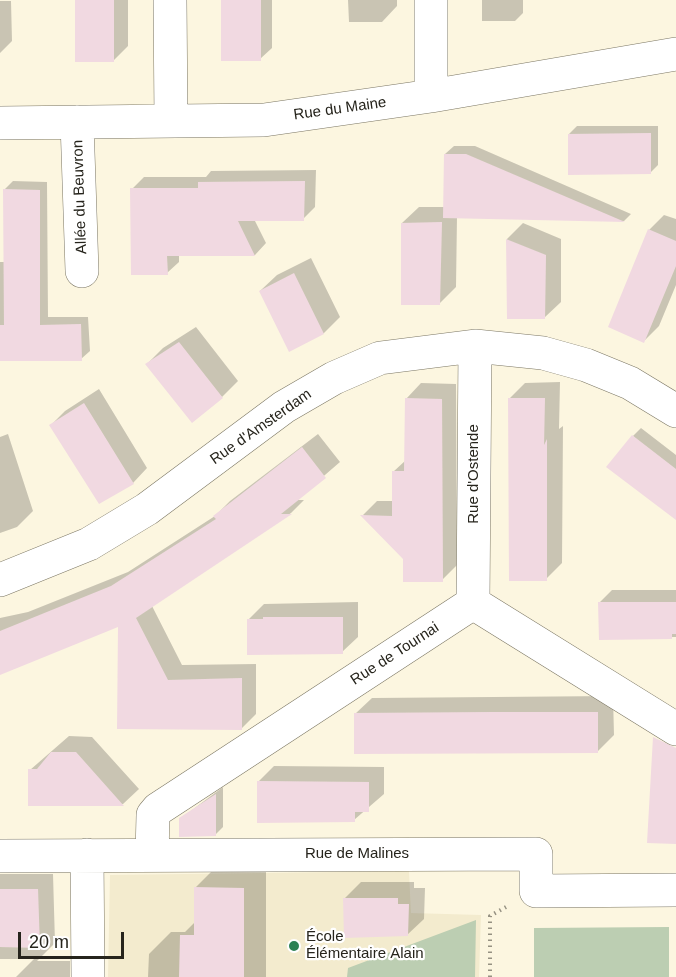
<!DOCTYPE html>
<html>
<head>
<meta charset="utf-8">
<style>
  body { margin:0 }
  #map { position:relative; width:676px; height:977px; overflow:hidden; background:#fcf6e0; font-family:Arial,sans-serif }
  canvas { display:block }
  .scale { position:absolute; left:18px; top:932px; width:106px; height:27px; box-sizing:border-box; border:3px solid #26241c; border-top:0; padding-left:8px; font-size:18px; line-height:21px; white-space:nowrap; color:#26241c; -webkit-text-stroke:4px #fff; paint-order:stroke }
</style>
</head>
<body>
<div id="map">
<canvas width="676" height="977"></canvas>
<div class="scale">20 m</div>
</div>
<script>
const context = document.querySelector('canvas').getContext('2d');
context.lineJoin = 'round';
function fillPath(path, color) {
  context.fillStyle = color;
  context.fill(path, 'evenodd');
}
function toPath(rows) {
  const path = new Path2D();
  for (const r of rows) {
    path.moveTo(r[0], r[1]);
    for (let i = 2; i < r.length; i += 2) path.lineTo(r[i], r[i + 1]);
  }
  return path;
}
function trace(path, color, width, dash) {
  context.strokeStyle = color;
  context.lineWidth = width;
  context.lineCap = dash ? 'butt' : 'round';
  context.setLineDash(dash || []);
  context.stroke(path);
}
function label(font, color, halo, rows, align = 'center') {
  context.font = font + ' Arial,sans-serif';
  context.lineWidth = 4.5;
  context.setLineDash([]);
  context.textBaseline = 'middle';
  context.strokeStyle = halo;
  context.fillStyle = color;
  for (const [text, x, y, turn = 0] of rows) {
    context.save();
    context.translate(x, y);
    context.rotate((+turn || 0) * Math.PI / 180);
    context.textAlign = isNaN(turn) ? turn : align;
    if (halo) context.strokeText(text, 0, 0);
    context.fillText(text, 0, 0);
    context.restore();
  }
}
fillPath(toPath([
  [409,871,411,913,481,915,479,977,108,977,110,875]
]), '#f3ebce');
fillPath(toPath([
  [476,920,475,977,347,977,348,968],
  [669,927,669,977,534,977,534,928]
]), '#bcceb2');
fillPath(toPath([
  [76,0,128,0,128,46,114,60],
  [222,0,272,0,272,48,260,59],
  [348,0,397,0,397,6,382,22,349,22],
  [482,0,523,0,523,13,515,21,482,21],
  [0,1,11,1,12,41,0,53],
  [577,126,658,126,658,165,650,173,569,134],
  [454,146,475,146,631,214,624,221,457,217,456,287,440,303,402,223,419,207,445,207,445,154],
  [316,170,315,207,303,219,254,219,266,243,255,255,179,254,179,262,167,273,132,189,144,177,206,177,211,171],
  [13,181,47,182,48,317,88,317,90,351,81,359,0,360,0,262,5,262,5,189],
  [664,215,676,219,676,285,659,326,644,341,649,230],
  [523,223,561,239,561,302,544,318,508,318,507,239],
  [311,258,340,317,324,333,290,350,260,291,277,275],
  [196,327,238,381,222,397,147,364,163,348],
  [560,382,559,429,563,426,562,563,546,579,509,399,525,383],
  [421,383,456,384,457,565,442,580,405,558,363,515,377,501,394,501,393,472,406,460,406,399],
  [99,389,147,468,133,483,51,425,65,411],
  [641,428,676,455,676,509,633,436],
  [8,434,33,511,17,527,0,533,0,437],
  [318,434,340,462,296,500,304,500,291,513,152,606,182,665,256,664,256,714,242,728,118,728,120,625,0,670,0,618,28,612,128,572,215,516,230,501],
  [612,590,676,590,676,637,600,638,600,602],
  [358,602,358,637,342,652,248,620,264,604],
  [613,696,614,735,598,751,355,714,372,698],
  [69,736,92,737,139,789,123,804,30,805,30,770],
  [274,766,384,767,384,794,354,820,258,782],
  [223,787,223,827,215,835,180,819],
  [218,865,266,866,266,977,148,977,149,954,171,932,185,932,195,922,195,888],
  [0,874,53,874,55,943,37,961,70,961,70,977,16,977,34,959,0,959],
  [361,882,414,882,414,888,425,888,424,919,407,935,345,898]
]), '#0003');
fillPath(toPath([
  [75,0,114,0,114,62,75,62],
  [221,0,261,0,261,61,221,61],
  [651,133,651,174,568,175,568,134],
  [444,154,466,154,625,222,443,218],
  [305,181,304,221,238,221,255,256,167,256,168,275,131,275,130,188,198,188,198,182],
  [3,189,40,190,40,325,81,324,82,361,0,361,0,325,4,325],
  [442,222,440,305,401,305,401,223],
  [648,229,676,241,676,266,644,343,608,327],
  [506,239,546,255,545,319,507,319],
  [294,273,324,334,289,352,259,291],
  [179,342,223,398,192,423,145,364],
  [405,398,442,399,443,582,403,582,403,559,360,515,392,516,392,471,404,471],
  [508,398,545,398,544,445,547,439,547,581,509,581],
  [84,403,134,484,99,504,49,425],
  [632,435,676,469,676,520,606,467],
  [302,447,326,478,281,514,292,514,136,618,168,680,242,678,242,730,117,729,118,627,0,675,0,631,111,586,216,519,213,516],
  [598,602,676,602,676,634,672,634,672,639,599,640],
  [263,617,343,617,343,654,247,655,247,619,263,619],
  [492,712,598,712,598,753,354,754,354,713],
  [653,737,676,748,676,844,647,843],
  [51,752,76,752,124,806,28,806,28,769,37,769],
  [257,781,369,782,369,812,355,812,355,822,257,823],
  [216,794,216,836,179,837,179,818],
  [194,887,244,888,244,977,179,977,180,935,194,935],
  [0,889,38,889,40,948,0,947],
  [343,898,398,898,398,904,409,904,408,936,344,938]
]), '#f1d9e1');
const minor = toPath([
  [170,0,171,121],
  [431,0,431,96],
  [77,122,82,271],
  [0,123,264,120,431,96,676,54],
  [0,580,89,544,147,509,284,407,334,378,380,358,475,346,543,353,586,365,630,383,676,411],
  [473,603,475,346],
  [87,855,88,977],
  [152,855,153,815,158,809,473,603,676,729],
  [0,856,536,854,536,891,676,890]
]);
trace(minor, '#7b7663', 34);
trace(toPath([
  [490,977,490,916,506,907]
]), '#959182', 4, [1.5, 4.5]);
trace(minor, '#fff', 33);
for (const [x, y, r, color] of [
  [294,946,6,"#2c8154"]
]) {
  const dot = new Path2D();
  dot.arc(x, y, r, 0, 2 * Math.PI);
  context.fillStyle = color;
  context.fill(dot);
  trace(dot, '#fff', 2);
}
label('15px', '#26241c', '#fff', [
  ["Rue du Maine",340,109,-8],
  ["Allée du Beuvron",80,197,-92],
  ["Rue d'Amsterdam",261,427,-35],
  ["Rue d'Ostende",474,474,-90],
  ["Rue de Tournai",395,654,-33],
  ["Rue de Malines",357,854]
]);
label('15px', '#26241c', '#fff', [
  ["École",306,937],
  ["Élémentaire Alain",306,954]
], 'left');
</script>
</body>
</html>
